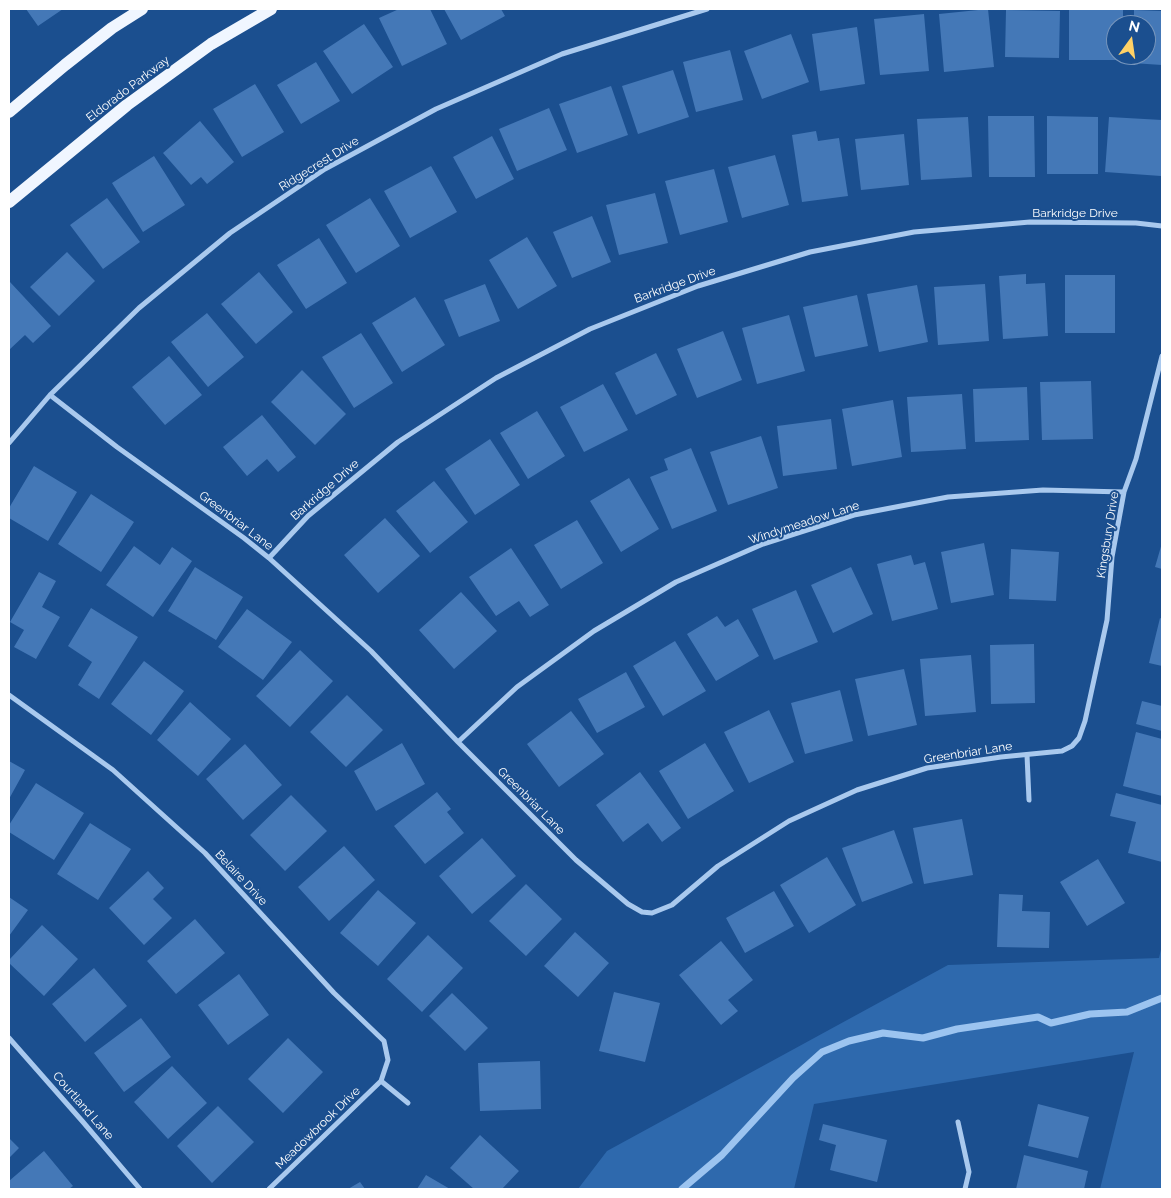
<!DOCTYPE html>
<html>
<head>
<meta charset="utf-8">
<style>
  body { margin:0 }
  #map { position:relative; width:1171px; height:1198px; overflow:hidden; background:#1b4f8f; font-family:Raleway,sans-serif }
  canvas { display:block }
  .frame { position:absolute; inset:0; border:10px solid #fff; pointer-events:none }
  .north { position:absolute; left:1106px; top:15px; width:50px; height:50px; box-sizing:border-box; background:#1b4f8f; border:1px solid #7695bc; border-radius:50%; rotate:14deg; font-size:14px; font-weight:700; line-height:20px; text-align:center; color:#fff }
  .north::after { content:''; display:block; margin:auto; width:18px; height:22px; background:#ffd166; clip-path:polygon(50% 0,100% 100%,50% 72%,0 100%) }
</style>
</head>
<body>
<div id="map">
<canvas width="1171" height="1198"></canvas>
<div class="frame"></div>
<div class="north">N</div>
</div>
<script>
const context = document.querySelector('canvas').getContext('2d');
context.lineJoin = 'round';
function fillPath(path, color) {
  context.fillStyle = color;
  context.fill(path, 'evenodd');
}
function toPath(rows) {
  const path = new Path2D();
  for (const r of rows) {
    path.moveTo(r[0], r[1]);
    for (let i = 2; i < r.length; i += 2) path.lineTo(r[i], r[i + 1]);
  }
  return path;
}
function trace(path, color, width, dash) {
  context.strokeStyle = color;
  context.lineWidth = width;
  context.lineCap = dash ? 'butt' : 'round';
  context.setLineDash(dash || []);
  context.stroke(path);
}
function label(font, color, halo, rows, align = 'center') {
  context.font = font + ' Raleway,sans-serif';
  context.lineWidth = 4;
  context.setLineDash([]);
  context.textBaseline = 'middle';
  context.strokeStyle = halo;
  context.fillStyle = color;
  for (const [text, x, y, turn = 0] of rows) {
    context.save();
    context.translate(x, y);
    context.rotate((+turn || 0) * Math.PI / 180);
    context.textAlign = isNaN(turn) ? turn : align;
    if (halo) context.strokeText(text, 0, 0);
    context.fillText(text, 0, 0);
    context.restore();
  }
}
fillPath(toPath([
  [1162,945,1162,1189,1100,1189,1134,1052,814,1104,794,1189,578,1189,607,1151,948,965,1159,958]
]), '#2e69ad');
trace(toPath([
  [682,1189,722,1155,793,1078,822,1052,849,1041,883,1033,923,1038,957,1029,1038,1017,1051,1023,1090,1014,1127,1012,1162,998]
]), '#9cc4f0', 7);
fillPath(toPath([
  [26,9,63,9,38,26],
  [399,9,430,9,447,44,402,66,379,18],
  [444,9,501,9,505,16,461,40],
  [988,9,994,67,944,72,939,14],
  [1069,9,1123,10,1123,25,1116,25,1116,55,1123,55,1123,60,1069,60],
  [1006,10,1060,11,1059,58,1005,57],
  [1134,10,1162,11,1162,65,1132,63,1132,55,1146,55,1146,25,1134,25],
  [924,14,929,71,880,75,874,19],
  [364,24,393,67,352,94,323,51],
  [857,27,865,84,820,91,812,34],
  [791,34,809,82,762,99,744,51],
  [730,50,743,100,696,112,683,62],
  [316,62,340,101,301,124,277,85],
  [673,70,689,117,638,134,622,86],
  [255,84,284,132,242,157,213,109],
  [611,86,628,135,577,153,559,104],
  [549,108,567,150,517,171,499,129],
  [988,116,1034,116,1035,177,989,177],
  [1047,116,1098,117,1098,174,1047,174],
  [968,117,972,177,921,180,917,119],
  [1109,117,1162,120,1161,176,1105,172],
  [200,121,234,162,207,184,201,177,191,185,163,153],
  [816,131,818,141,839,138,848,196,802,202,792,135],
  [904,134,909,185,861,190,855,139],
  [492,136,514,179,476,199,453,157],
  [775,155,789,205,742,218,728,167],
  [154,156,185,205,143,232,112,183],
  [431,166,457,212,410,238,384,191],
  [714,169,728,222,680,235,665,181],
  [655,193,668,243,619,255,606,205],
  [107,198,140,242,103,269,70,225],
  [370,198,400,246,356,273,326,225],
  [592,216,611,262,572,278,553,232],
  [527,237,557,286,518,309,489,260],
  [319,238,347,283,306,309,277,265],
  [67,252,95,281,59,316,30,287],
  [259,272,293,312,256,344,221,304],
  [1026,274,1026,284,1045,283,1048,336,1003,339,999,276],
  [1065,275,1115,275,1115,333,1065,333],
  [10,282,51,326,33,343,25,335,9,350,9,283],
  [485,284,500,321,459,337,444,300],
  [985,284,989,341,938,345,934,287],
  [917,285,928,342,879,352,867,294],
  [857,295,868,346,815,357,803,307],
  [415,297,445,345,402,372,372,323],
  [207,313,244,357,208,387,171,342],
  [789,315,805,371,757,384,742,328],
  [723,331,742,380,697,398,677,349],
  [361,333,393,383,354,408,322,357],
  [656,353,677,395,636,415,615,373],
  [169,356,202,395,165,425,132,387],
  [302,370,346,414,315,445,271,402],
  [1091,381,1093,439,1042,440,1040,382],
  [603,384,628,430,584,452,560,407],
  [1027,387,1029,440,975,442,973,389],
  [962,394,966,449,911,452,907,397],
  [893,400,902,457,852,466,842,409],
  [537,411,565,456,528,479,500,433],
  [262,415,296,457,278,472,267,459,247,476,223,447],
  [831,419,837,469,783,476,777,426],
  [761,436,778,488,728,505,710,452],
  [490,439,520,485,475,515,445,469],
  [691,448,717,511,672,529,650,477,668,470,664,459],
  [34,466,77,492,48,541,9,518,9,508],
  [629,478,659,529,621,552,590,501],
  [434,481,468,522,430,553,396,511],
  [91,494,134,522,101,572,58,544],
  [385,518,420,556,378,593,344,555],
  [577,520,603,563,561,589,534,545],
  [984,543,994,595,951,603,941,552],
  [1162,543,1162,569,1155,567],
  [134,546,160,565,172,547,192,561,153,617,106,585],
  [511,548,549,605,530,617,519,601,496,616,469,577],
  [1011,549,1059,552,1056,601,1009,599],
  [911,555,914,565,925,562,938,609,892,621,877,564],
  [195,567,243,597,216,640,168,611],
  [851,567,873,614,833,633,811,585],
  [39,572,56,581,42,607,60,617,36,659,14,647,24,630,10,622],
  [796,590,818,642,774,660,752,609],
  [461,592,497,631,454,669,419,630],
  [91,608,138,637,99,699,78,685,92,662,68,646],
  [247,609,292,642,263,680,218,647],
  [717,616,725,627,738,619,759,656,716,681,687,634],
  [1160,618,1162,619,1162,666,1149,663],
  [675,641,706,691,663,716,633,666],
  [1034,644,1035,703,991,704,990,645],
  [300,650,333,681,290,727,256,696],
  [971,655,976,712,925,716,920,659],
  [144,661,184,691,151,735,111,704],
  [904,669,917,725,868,736,855,679],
  [626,672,645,707,597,733,578,699],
  [840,690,853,741,805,754,791,703],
  [347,695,383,730,346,767,310,732],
  [1142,701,1162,706,1162,731,1136,724],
  [190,702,231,739,198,776,157,740],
  [769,710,794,762,749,783,724,732],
  [571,711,604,754,559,787,527,744],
  [1136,732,1162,739,1162,796,1123,786],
  [402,743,425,784,376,811,354,771],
  [705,743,734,791,688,819,659,771],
  [245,744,282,785,243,820,206,779],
  [9,761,25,770,9,799],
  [640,772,681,828,662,842,648,823,623,842,596,805],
  [36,783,84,813,54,860,9,832,9,825],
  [437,792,451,809,447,812,464,833,425,864,394,826],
  [1116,793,1162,805,1162,862,1128,853,1136,822,1110,816],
  [291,795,327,831,285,871,250,835],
  [962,819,973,875,924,884,913,828],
  [90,823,131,849,98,900,57,874],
  [894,830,913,883,862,902,842,848],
  [482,838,516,876,472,914,439,876],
  [344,846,375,880,329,921,298,887],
  [827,857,856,905,809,933,780,885],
  [1098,859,1125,903,1087,926,1060,882],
  [148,871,164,888,153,899,172,918,144,945,109,908],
  [526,884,562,919,526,956,489,921],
  [378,890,416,923,378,966,340,933],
  [774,891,794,926,745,953,726,918],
  [999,894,1023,895,1022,911,1050,912,1049,948,997,947],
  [9,897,28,910,9,936],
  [195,919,225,953,176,994,147,961],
  [42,925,78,959,44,996,9,963,9,960],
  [575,932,609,963,578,997,544,966],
  [428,935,463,968,422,1012,387,979],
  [721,941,753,980,728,1000,738,1011,721,1025,679,975],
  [94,968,127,1006,85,1042,52,1004],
  [239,974,269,1015,228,1045,198,1005],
  [614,992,660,1003,645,1062,599,1051],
  [452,993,488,1028,465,1051,429,1016],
  [141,1018,171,1057,124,1092,94,1053],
  [288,1038,323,1072,283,1113,248,1079],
  [540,1061,541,1109,480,1111,478,1063],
  [172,1066,207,1103,168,1139,134,1102],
  [1038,1104,1089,1117,1078,1158,1028,1146],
  [218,1106,254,1142,212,1183,177,1146],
  [823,1124,887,1140,877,1182,830,1170,836,1145,819,1140],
  [480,1135,519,1171,502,1189,474,1189,450,1168],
  [9,1138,19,1148,9,1158],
  [44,1151,73,1186,69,1189,9,1189,9,1181],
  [1024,1155,1088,1171,1084,1189,1016,1189],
  [426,1175,450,1189,417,1189],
  [360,1182,365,1189,348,1189]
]), '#4478b7');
trace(toPath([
  [50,395,117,447,244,538,269,558,371,651,458,742,576,860,628,904,642,912,652,913,672,905,718,866,789,821,857,790,927,768,1001,757,1062,751,1072,746,1079,738,1085,721,1107,620,1112,557,1124,492,1136,459,1162,356],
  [9,443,50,395,139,308,230,233,325,169,436,109,562,54,707,9],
  [269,558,308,516,398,442,496,378,590,329,698,286,810,252,914,232,1030,222,1136,223,1162,226],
  [9,695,113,770,205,853,334,993,384,1041,388,1060,381,1081,269,1189],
  [458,742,517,687,594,631,676,582,763,544,854,515,948,497,1043,490,1124,492],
  [1027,755,1029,800],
  [9,1038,83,1122,140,1189],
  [381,1081,408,1103],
  [958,1122,969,1172,965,1189]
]), '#a9c9ee', 5);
trace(toPath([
  [9,112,65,65,112,28,142,9],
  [9,202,127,105,211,44,271,9]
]), '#f0f6ff', 12);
label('12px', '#fff', '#1b4f8f', [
  ["Eldorado Parkway",128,89,-37],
  ["Ridgecrest Drive",319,164,-32],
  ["Barkridge Drive",1075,213],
  ["Barkridge Drive",675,285,-20],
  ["Barkridge Drive",325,490,-41],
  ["Greenbriar Lane",236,521,37],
  ["Windymeadow Lane",804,523,-18],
  ["Kingsbury Drive",1108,535,-81],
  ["Greenbriar Lane",968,753,-9],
  ["Greenbriar Lane",531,801,45],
  ["Belaire Drive",241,878,47],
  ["Courtland Lane",83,1106,49],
  ["Meadowbrook Drive",318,1128,-44]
]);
</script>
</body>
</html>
